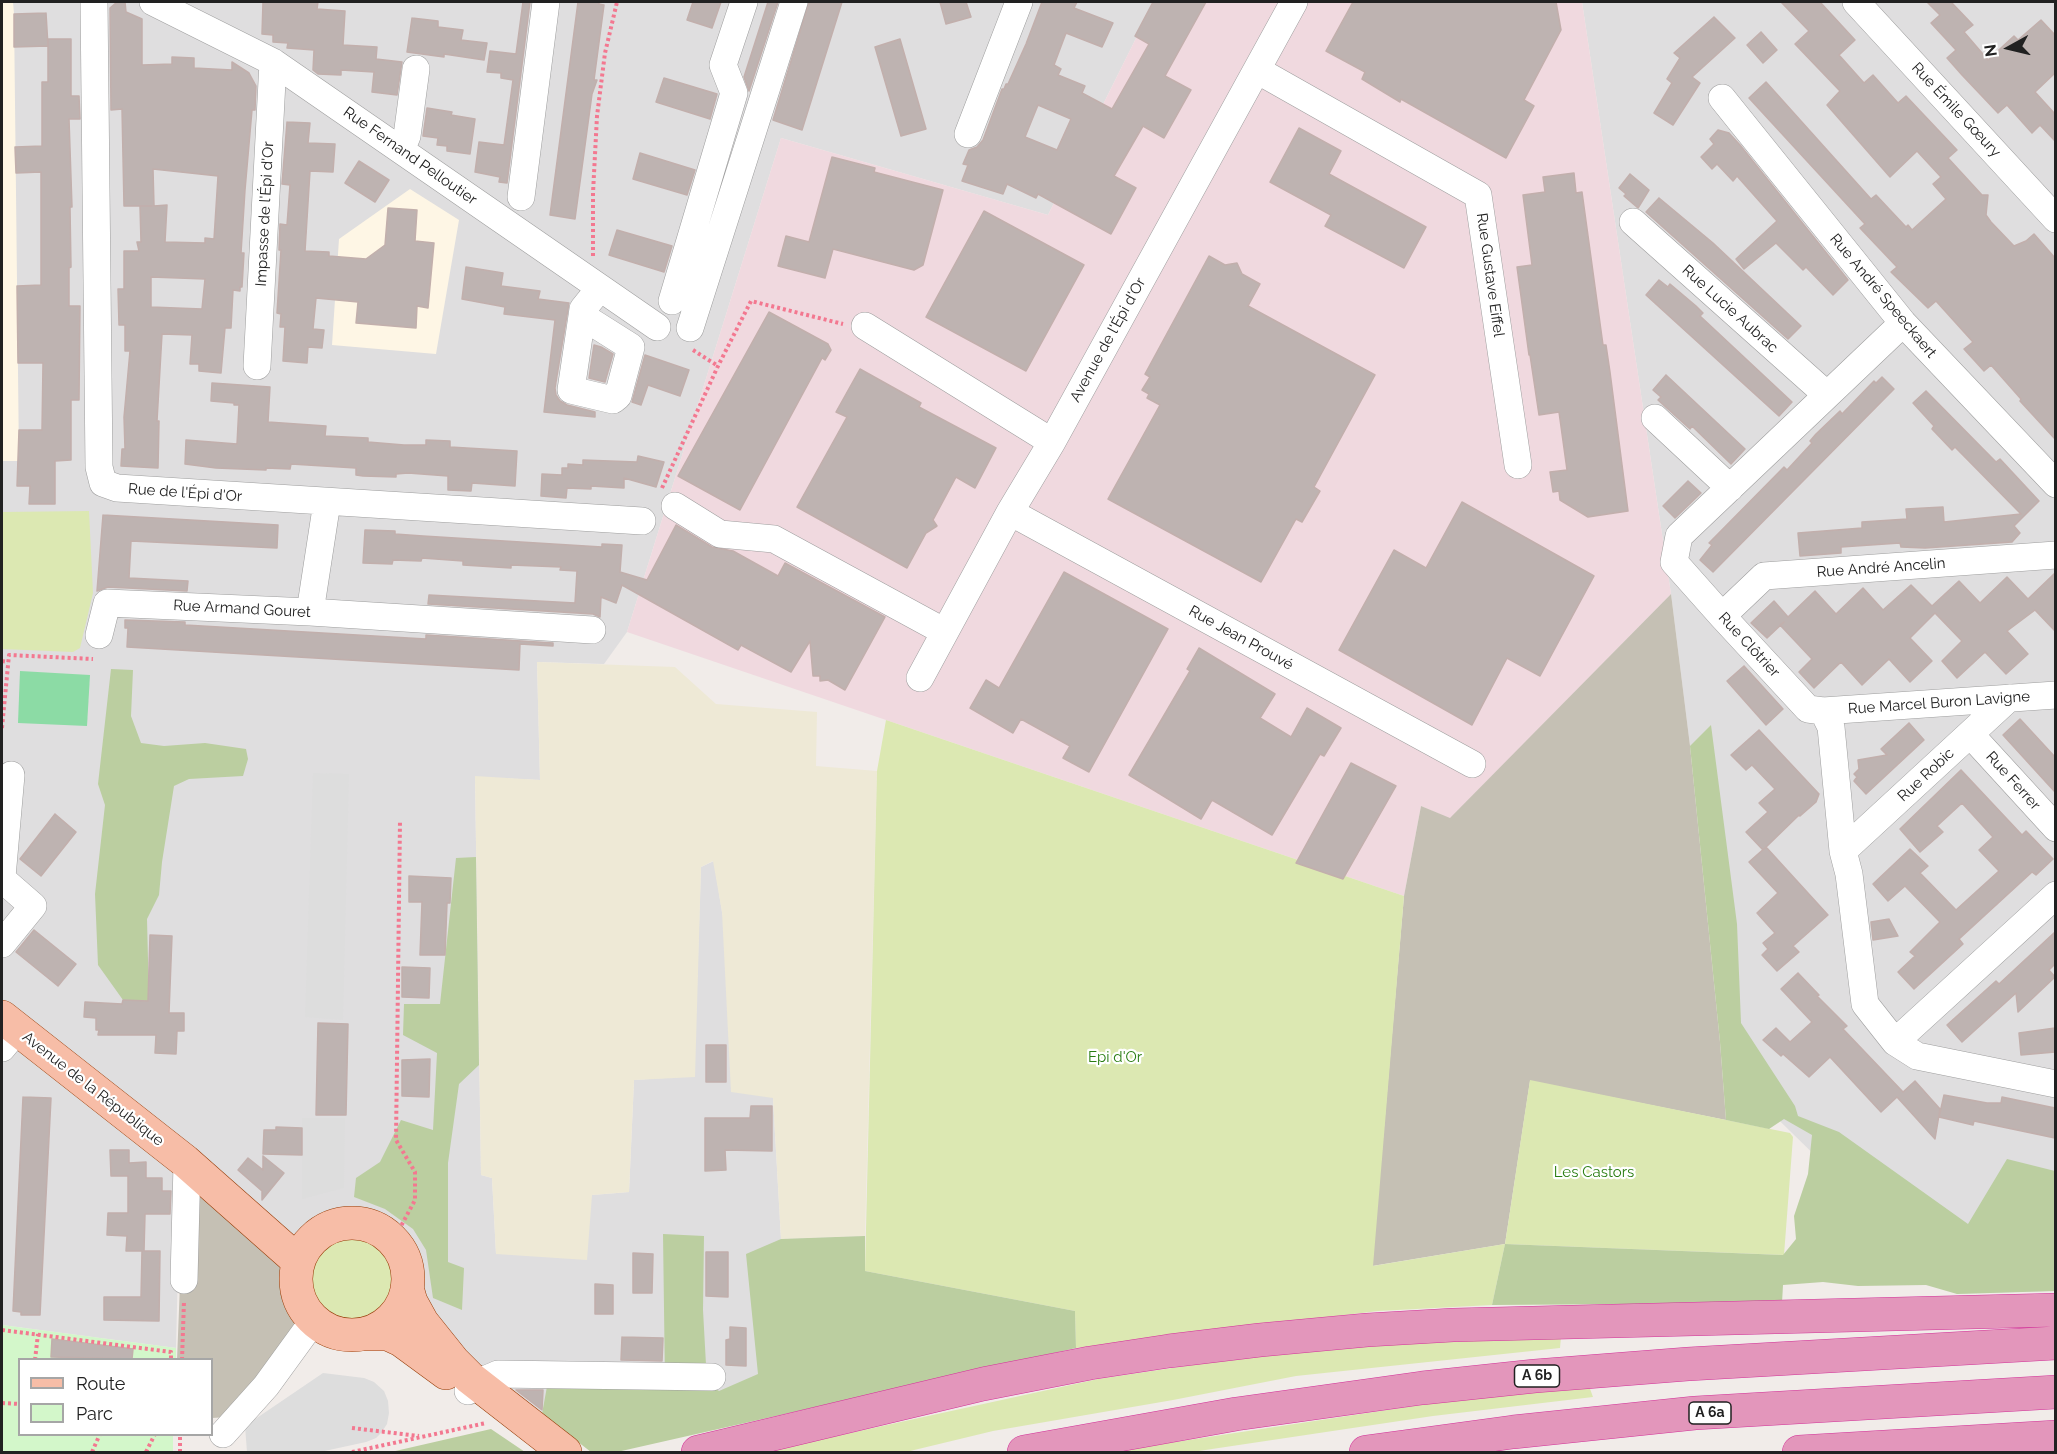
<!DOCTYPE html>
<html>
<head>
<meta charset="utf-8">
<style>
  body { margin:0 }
  #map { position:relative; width:2057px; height:1454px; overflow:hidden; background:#f1ece9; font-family:Raleway,sans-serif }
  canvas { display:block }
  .frame { position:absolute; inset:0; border:3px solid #212121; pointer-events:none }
  .legend { position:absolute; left:18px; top:1358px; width:195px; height:78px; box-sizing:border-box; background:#fff; border:2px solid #a6a6a6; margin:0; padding:8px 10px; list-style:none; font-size:18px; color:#212121 }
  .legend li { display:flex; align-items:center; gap:12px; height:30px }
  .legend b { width:30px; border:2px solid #a6a6a6 }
  .north { position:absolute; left:1979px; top:18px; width:60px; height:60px; -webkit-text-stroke:4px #fff; paint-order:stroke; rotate:262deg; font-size:16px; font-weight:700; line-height:24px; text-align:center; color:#212121 }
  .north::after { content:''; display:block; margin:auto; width:21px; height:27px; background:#212121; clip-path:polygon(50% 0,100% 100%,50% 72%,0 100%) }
</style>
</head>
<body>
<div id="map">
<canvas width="2057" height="1454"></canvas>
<div class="frame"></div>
<ul class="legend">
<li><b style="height:8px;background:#f7bda7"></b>Route</li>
<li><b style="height:16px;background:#d3f7ca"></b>Parc</li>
</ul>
<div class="north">N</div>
</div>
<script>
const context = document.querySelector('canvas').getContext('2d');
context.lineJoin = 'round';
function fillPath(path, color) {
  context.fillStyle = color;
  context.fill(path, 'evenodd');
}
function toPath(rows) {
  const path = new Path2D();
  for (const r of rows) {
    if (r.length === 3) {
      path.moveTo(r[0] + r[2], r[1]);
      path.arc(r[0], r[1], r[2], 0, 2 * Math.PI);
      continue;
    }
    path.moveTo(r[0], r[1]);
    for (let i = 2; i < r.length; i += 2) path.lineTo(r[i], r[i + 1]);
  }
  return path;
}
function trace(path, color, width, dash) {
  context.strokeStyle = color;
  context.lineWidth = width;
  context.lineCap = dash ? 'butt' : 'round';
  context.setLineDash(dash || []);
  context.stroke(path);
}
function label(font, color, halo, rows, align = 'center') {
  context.font = font + ' Raleway,sans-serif';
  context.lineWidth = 4.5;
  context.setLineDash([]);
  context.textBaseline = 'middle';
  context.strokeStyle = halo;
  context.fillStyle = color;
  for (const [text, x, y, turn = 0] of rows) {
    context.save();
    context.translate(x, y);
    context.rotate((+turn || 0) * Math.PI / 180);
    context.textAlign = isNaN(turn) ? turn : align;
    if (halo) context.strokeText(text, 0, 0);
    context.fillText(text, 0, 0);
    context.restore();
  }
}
fillPath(toPath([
  [2,2,1154,2,1048,215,781,138,627,632,604,664,537,662,540,780,475,777,481,1175,492,1178,496,1254,592,1195,629,1192,634,1080,694,1076,701,867,714,861,722,912,773,1098,781,1239,865,1236,865,1271,871,1376,552,1448,196,1176,180,1183,176,1348,2,1325],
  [1582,2,2055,2,2055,1291,1957,1294,1749,1091,1690,746,1671,594]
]), '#dfdedf');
fillPath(toPath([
  [1154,2,1582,2,1671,594,1450,819,1421,806,1404,896,627,632,781,138,1048,215]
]), '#f0d9df');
fillPath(toPath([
  [2,2,13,2,14,14,19,461,2,461],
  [410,189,459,220,436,354,332,345,339,239]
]), '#fef6e5');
fillPath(toPath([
  [1671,594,1690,746,1720,1042,1726,1120,1530,1081,1505,1244,1372,1266,1404,896,1421,806,1450,818],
  [184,1183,289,1257,288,1290,305,1323,228,1417,212,1418,212,1360,177,1360]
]), '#c5c0b4');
fillPath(toPath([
  [537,662,675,667,716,704,817,712,816,766,877,771,865,1236,781,1239,773,1098,731,1092,722,912,713,861,701,867,695,1077,634,1080,629,1192,592,1195,587,1260,496,1254,492,1178,481,1175,475,776,540,780]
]), '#eee9d6');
fillPath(toPath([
  [89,511,93,593,80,648,73,652,2,649,2,512],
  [886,720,1404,896,1373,1266,1505,1244,1530,1080,1790,1133,1793,1137,1784,1255,1505,1244,1492,1305,1378,1311,1076,1348,1075,1311,865,1271,877,771],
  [353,1279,45],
  [1561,1337,1560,1348,1296,1376,1173,1400,993,1431,906,1452,763,1452,1098,1379,1206,1363,1282,1352,1372,1345],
  [1589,1386,1593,1397,1433,1416,1192,1452,1109,1452,1427,1404]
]), '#dce8b2');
fillPath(toPath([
  [111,669,133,670,131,716,141,743,164,746,205,743,246,749,248,759,243,776,189,779,174,786,162,862,159,895,147,919,149,1001,123,1000,98,965,95,894,105,805,98,784],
  [1711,725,1737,924,1741,1023,1795,1106,1798,1116,1839,1132,1968,1224,2007,1159,2055,1171,2055,1291,1957,1294,1926,1285,1858,1286,1823,1282,1783,1285,1782,1303,1492,1305,1505,1244,1783,1255,1796,1239,1794,1216,1808,1174,1812,1135,1784,1119,1769,1129,1726,1120,1720,1042,1690,746],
  [476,857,479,1065,459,1084,448,1163,448,1262,464,1268,462,1310,433,1298,426,1250,413,1229,385,1209,354,1197,356,1178,380,1162,401,1120,433,1130,437,1053,403,1035,404,1004,440,1004,456,858],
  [663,1234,704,1236,703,1310,707,1383,719,1391,758,1374,746,1254,781,1239,865,1236,865,1271,1075,1311,1076,1348,617,1452,591,1452,542,1414,548,1381,665,1383],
  [491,1429,525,1452,391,1452]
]), '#bbcea0');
fillPath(toPath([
  [2,1325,176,1348,176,1359,20,1360,20,1434,173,1435,173,1452,2,1452]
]), '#d3f7ca');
fillPath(toPath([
  [20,671,90,675,87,726,18,723]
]), '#8cdba5');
fillPath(toPath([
  [313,773,349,774,343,1020,305,1017],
  [302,1118,345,1118,344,1188,302,1199],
  [323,1373,364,1378,374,1382,384,1391,388,1401,389,1413,387,1424,381,1433,376,1438,366,1442,320,1452,247,1452,245,1426]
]), '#ddd');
const building = toPath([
  [117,2,125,2,126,12,142,19,142,65,172,64,172,57,194,58,194,68,232,70,232,62,249,73,256,86,255,110,252,110,245,190,241,253,244,253,242,287,240,287,240,291,233,290,231,328,225,328,221,373,199,371,199,364,190,364,192,335,162,334,157,421,159,421,158,468,121,466,122,449,125,449,124,417,130,351,125,351,125,325,119,325,118,289,124,289,124,251,139,251,137,242,141,242,140,206,152,206,124,206,122,109,111,110,110,8,117,2],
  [153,169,218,176,214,239,205,238,205,243,165,242,167,205,154,206,153,169],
  [151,277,205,279,202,309,151,307,151,277],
  [263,2,318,2,317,9,345,11,343,45,377,47,376,59,402,62,397,95,372,92,374,72,341,70,341,75,318,74,313,70,314,50,287,48,288,43,273,42,273,35,262,34,263,2],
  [523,2,530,2,507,183,499,182,500,177,475,172,479,142,504,145,513,80,501,78,501,73,487,72,490,51,516,54,523,2],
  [578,2,599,2,599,4,604,5,594,80,597,80,592,94,575,219,550,215,578,2],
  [693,2,721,2,712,28,687,20,693,2],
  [768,2,778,2,749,91,744,77,768,2],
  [809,2,842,2,802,130,773,120,809,2],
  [940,2,966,2,971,17,946,24,940,2],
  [1042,2,1077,2,1074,8,1113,23,1102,47,1066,33,1054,65,1061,69,1058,75,1085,86,1082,93,1112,109,1149,44,1135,36,1153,2,1206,2,1165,76,1191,90,1164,138,1143,126,1114,176,1136,188,1111,234,1038,194,1036,198,1007,184,1003,194,962,181,968,165,963,164,969,150,977,147,983,140,1002,89,1004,89,1006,84,1008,84,1026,44,1042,2],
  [1038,105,1071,119,1057,150,1025,137,1038,105],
  [1353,2,1556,2,1561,30,1524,100,1534,106,1506,158,1401,99,1400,102,1362,79,1365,72,1326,51,1353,2],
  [1781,2,1820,2,1855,40,1839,55,1864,83,1873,75,1898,103,1906,96,1957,150,1948,158,1982,195,1988,195,1986,215,1991,222,2014,246,2026,241,2034,234,2055,258,2055,439,2020,401,2021,399,1991,365,1984,371,1964,349,1973,342,1936,301,1928,308,1891,272,1897,267,1860,228,1865,224,1749,98,1766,82,1871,199,1876,195,1906,227,1908,225,1912,230,1946,199,1933,184,1941,177,1917,151,1890,177,1827,105,1840,91,1795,44,1809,31,1781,2],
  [1927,2,1951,2,1973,25,1964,32,1988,60,2014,36,2018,40,2041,20,2055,35,2055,73,2035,92,2055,114,2055,141,2040,125,2032,133,2007,105,1998,113,1962,75,1947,58,1956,50,1931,23,1940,15,1927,2],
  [46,13,48,46,14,47,14,14,46,13],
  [1714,17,1735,38,1692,77,1700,83,1673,125,1654,113,1672,83,1667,79,1680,58,1674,53,1714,17],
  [412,18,438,21,438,27,463,30,461,40,487,43,484,60,444,54,444,57,407,52,412,18],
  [1761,32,1777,50,1763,63,1747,45,1761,32],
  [48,39,71,39,71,96,79,96,80,119,69,119,72,207,70,207,71,267,69,268,69,306,80,306,79,400,71,400,71,460,55,461,55,504,29,504,30,486,17,486,19,430,42,430,43,363,18,363,17,286,41,285,41,172,16,173,15,147,42,146,42,82,48,82,48,39],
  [900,39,926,129,901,136,875,47,900,39],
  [664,78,717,94,710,119,656,102,664,78],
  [427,108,452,112,451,115,475,119,470,154,447,151,447,146,437,145,438,138,423,136,427,108],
  [287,122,310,123,308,143,335,144,333,172,310,171,305,251,329,252,329,256,366,259,385,245,388,208,417,210,415,241,434,243,428,308,417,306,416,328,356,323,358,302,316,298,313,329,324,330,322,348,308,347,307,363,283,361,285,327,280,327,281,314,277,313,281,250,279,250,280,224,287,225,290,185,282,184,287,122],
  [1299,128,1341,151,1329,174,1426,227,1404,268,1325,226,1331,215,1270,182,1299,128],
  [1718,130,1729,133,1740,145,1848,280,1833,295,1806,267,1803,270,1776,243,1744,269,1736,259,1777,221,1737,176,1733,181,1717,164,1712,169,1701,157,1714,144,1710,139,1718,130],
  [640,153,695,170,687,195,633,179,640,153],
  [832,157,875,168,874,172,943,190,923,265,914,270,833,249,825,278,778,266,786,236,809,242,832,157],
  [359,161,389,180,375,202,345,183,359,161],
  [1574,173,1576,193,1582,192,1603,345,1606,345,1610,372,1628,511,1588,517,1560,500,1559,491,1553,492,1550,472,1567,470,1559,412,1539,415,1530,355,1529,355,1517,267,1532,265,1523,195,1545,192,1543,177,1574,173],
  [1630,174,1649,190,1638,208,1624,196,1626,194,1619,188,1630,174],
  [1659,198,1713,243,1801,326,1788,339,1646,212,1659,198],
  [984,211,1084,265,1026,371,926,317,984,211],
  [617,230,672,246,664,272,609,255,617,230],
  [1209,256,1225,265,1237,263,1242,274,1260,284,1248,306,1375,375,1314,487,1320,491,1302,522,1296,519,1261,582,1108,499,1160,405,1147,398,1149,394,1142,390,1150,377,1145,374,1209,256],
  [466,267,503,273,501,286,540,291,538,299,569,303,555,388,556,395,560,401,567,405,595,412,595,417,544,412,555,320,504,314,505,307,462,299,466,267],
  [1659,280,1668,287,1670,284,1696,306,1703,313,1700,316,1792,402,1779,416,1646,295,1659,280],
  [769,312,828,344,831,350,825,360,822,358,740,510,678,476,769,312],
  [594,345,601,347,613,354,605,382,589,378,594,345],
  [645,355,689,370,680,396,648,385,641,405,632,402,645,355],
  [860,369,921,403,919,407,996,448,975,488,956,477,933,520,937,526,926,533,907,568,797,507,847,417,836,412,860,369],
  [1666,375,1745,449,1731,464,1692,426,1690,429,1658,400,1661,397,1653,390,1666,375],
  [1882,377,1894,389,1713,572,1700,560,1712,545,1709,543,1784,467,1787,470,1812,443,1810,441,1816,434,1840,411,1842,414,1874,381,1876,383,1882,377],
  [212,383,270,387,268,422,326,426,325,436,368,438,368,442,404,445,426,445,426,440,450,441,450,447,517,451,515,486,472,483,471,491,448,490,448,476,408,473,396,474,396,477,363,476,356,475,356,468,291,464,290,469,266,468,266,470,216,468,185,464,186,440,237,444,239,405,234,405,234,403,211,401,212,383],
  [1926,391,1996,462,2000,459,2039,501,2014,526,2020,533,2012,542,1925,548,1901,547,1900,543,1841,547,1841,553,1800,556,1798,533,1862,528,1862,522,1907,519,1906,509,1943,507,1944,522,2021,514,1955,447,1952,450,1932,429,1934,426,1913,403,1926,391],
  [638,456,664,462,656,487,624,478,624,488,591,486,591,489,567,488,566,498,541,496,542,474,562,475,562,468,568,468,568,464,583,465,583,460,637,462,638,456],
  [1688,481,1701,493,1675,518,1663,506,1688,481],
  [1462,502,1594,576,1540,676,1507,658,1472,725,1339,650,1394,550,1426,568,1462,502],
  [103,515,278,525,277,548,131,541,129,578,188,581,187,591,108,587,97,591,103,515],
  [676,525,712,547,733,551,778,576,785,563,885,617,845,690,828,680,820,681,820,676,813,676,810,641,791,672,741,645,738,650,622,585,616,603,601,597,600,617,593,614,428,604,429,595,575,603,577,571,560,570,561,567,511,565,511,568,463,565,463,561,422,558,421,561,393,560,392,564,363,563,365,530,395,531,395,534,423,536,602,547,602,544,622,545,620,572,647,580,676,525],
  [1064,572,1168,629,1089,772,1063,758,1070,746,1021,719,1013,733,970,708,986,680,999,688,1064,572],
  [2055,573,2055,631,2035,610,2007,631,2028,654,2006,674,1985,652,1957,678,1942,661,1962,641,1935,613,1910,638,1932,661,1910,682,1889,659,1862,685,1841,662,1814,688,1799,672,1812,659,1780,625,1784,622,1767,638,1751,623,1774,601,1788,617,1815,591,1836,614,1863,588,1883,610,1911,585,1932,606,1959,581,1980,603,2007,577,2028,599,2055,573],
  [125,620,185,622,185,625,426,639,426,635,553,643,553,646,520,644,519,670,127,647,128,628,125,628,125,620],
  [1199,648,1275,694,1260,718,1291,737,1307,708,1341,728,1324,756,1320,754,1272,835,1212,800,1201,819,1129,775,1190,671,1187,669,1199,648],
  [1744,666,1783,709,1766,725,1727,681,1744,666],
  [2020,719,2055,757,2055,792,2003,735,2020,719],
  [1909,723,1924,740,1866,794,1854,781,1857,777,1854,774,1859,769,1858,760,1887,755,1881,749,1909,723],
  [1759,730,1819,794,1816,802,1800,816,1799,815,1763,850,1746,832,1768,812,1759,803,1775,789,1752,765,1746,770,1731,755,1759,730],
  [1351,763,1396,786,1343,879,1296,863,1351,763],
  [1961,770,2022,835,2026,831,2053,859,2036,875,2032,872,1959,939,1963,944,1914,989,1898,972,1915,956,1910,952,1940,922,1905,886,1888,901,1873,884,1910,849,1928,866,1920,873,1956,910,1999,871,1979,850,1993,837,1962,803,1937,826,1943,832,1920,852,1900,829,1961,770],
  [55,814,76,832,41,876,20,859,55,814],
  [1766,847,1828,915,1793,946,1799,952,1777,971,1762,955,1768,949,1763,943,1775,933,1757,913,1778,893,1749,862,1766,847],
  [409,876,451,878,450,903,447,903,445,955,420,955,422,902,409,902,409,876],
  [1889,919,1898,936,1873,940,1871,922,1889,919],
  [34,930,76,964,58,986,16,952,34,930],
  [2055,932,2055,964,2049,970,2055,977,2018,1012,2016,993,1962,1042,1947,1025,1996,981,1999,984,2055,932],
  [150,935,172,936,169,1013,184,1013,184,1031,177,1031,176,1054,155,1053,156,1035,98,1035,99,1030,96,1030,96,1018,84,1017,85,1002,122,1004,123,1000,148,1001,150,935],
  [402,967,430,968,429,998,402,997,402,967],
  [1798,973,1819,995,1817,996,1847,1026,1843,1029,1903,1092,1915,1081,1940,1109,1935,1139,1897,1097,1881,1112,1830,1057,1809,1077,1783,1054,1781,1056,1763,1040,1776,1028,1790,1042,1812,1022,1781,989,1798,973],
  [318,1023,348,1024,346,1115,316,1115,318,1023],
  [2055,1028,2055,1052,2021,1055,2019,1033,2055,1028],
  [706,1045,726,1045,726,1082,706,1082,706,1045],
  [430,1059,429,1097,402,1096,402,1060,430,1059],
  [1944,1095,1987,1103,2001,1103,2002,1097,2055,1108,2055,1138,1974,1121,1973,1125,1939,1117,1944,1095],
  [23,1097,51,1098,40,1315,21,1315,21,1312,13,1311,23,1097],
  [751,1106,772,1106,772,1151,725,1150,726,1170,705,1171,705,1118,750,1118,751,1106],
  [276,1127,302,1128,302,1155,263,1154,264,1130,276,1130,276,1127],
  [110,1150,129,1150,129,1163,146,1162,146,1178,162,1178,162,1191,171,1191,170,1214,145,1214,144,1251,160,1251,159,1321,104,1320,104,1297,141,1297,142,1251,126,1251,127,1236,107,1235,108,1213,128,1213,128,1176,111,1176,110,1150],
  [263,1156,284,1173,262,1200,262,1191,238,1170,248,1158,263,1170,263,1156],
  [706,1252,728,1252,728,1297,706,1296,706,1252],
  [633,1253,653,1254,652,1293,633,1293,633,1253],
  [595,1284,613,1285,613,1314,595,1314,595,1284],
  [730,1327,746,1328,746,1366,726,1365,726,1340,730,1339,730,1327],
  [622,1337,663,1338,662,1361,621,1360,622,1337],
  [52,1339,133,1349,132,1359,51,1357,52,1339],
  [516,1390,543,1390,542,1410,516,1390]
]);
fillPath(building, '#beb3b1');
trace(building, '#c2afac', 1.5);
const minor = toPath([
  [94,2,99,467,103,483,117,488,642,521],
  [153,2,273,62,657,327],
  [1856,2,2056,219],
  [1257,70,1478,195,1518,465],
  [1722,98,1903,323,2056,484],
  [968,134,1019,2],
  [401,150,407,136,416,69],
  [521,197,546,2],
  [1633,222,1827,395],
  [672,301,734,93,723,65,744,2],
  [582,316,631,347,618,396,613,400,571,390,582,316,583,309,600,288],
  [1903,323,1679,536,1674,562,1722,616,1808,709,1823,711,1831,727,1843,851,1849,874,1865,1004,1895,1042,1917,1056,2056,1084],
  [865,326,1052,442],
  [690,328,794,2],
  [257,366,273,62],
  [1655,418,1730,488],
  [675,506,720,534,774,539,945,632],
  [1010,512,1472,764],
  [310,612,327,502],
  [1722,616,1764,576,2056,555],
  [99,635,107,603,310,612,592,630],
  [920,678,1010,512,1052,442,1294,2],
  [1823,711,2056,695],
  [1970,734,2056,828],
  [1843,851,2009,698],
  [2,877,11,775],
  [2,879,33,906,2,944],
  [1895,1042,2056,895],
  [2,1048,17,1030],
  [184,1280,187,1164],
  [468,1391,477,1383,498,1374,712,1377],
  [223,1434,266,1386,314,1320]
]);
const major = toPath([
  [2,1017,185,1161,298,1261],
  [352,1279,56],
  [407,1288,411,1302,422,1322,454,1362,470,1378,565,1452],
  [364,1334,388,1334,401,1340,446,1373]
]);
const highway = toPath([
  [698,1452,983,1384,1090,1363,1169,1351,1260,1340,1367,1330,1453,1325,2056,1310],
  [1024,1452,1236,1414,1422,1388,1535,1376,1688,1364,2056,1343],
  [1366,1452,1513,1432,1695,1413,2056,1392],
  [1799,1452,2056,1437]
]);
trace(minor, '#9e9e9e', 28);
trace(major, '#973d08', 34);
trace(highway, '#d23299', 34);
trace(toPath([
  [593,256,593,193,597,116,605,53,617,2],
  [693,350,718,366],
  [662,488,718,366,751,301,843,324],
  [2,661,8,662],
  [2,728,9,655,93,659],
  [393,1241,415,1200,415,1172,396,1140,400,821],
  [2,1330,171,1352,171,1360],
  [35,1360,38,1334],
  [182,1360,184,1301],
  [2,1403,20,1404],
  [352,1428,419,1436],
  [92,1452,100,1434],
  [146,1452,155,1434],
  [180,1452,180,1434],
  [352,1452,486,1423]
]), '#f37890', 4, [3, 3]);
trace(minor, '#fff', 27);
trace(major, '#f7bda7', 33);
trace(highway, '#e396bb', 33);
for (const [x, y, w] of [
  [1537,1376,45],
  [1710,1413,42]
]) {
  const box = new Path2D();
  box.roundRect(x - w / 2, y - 11, w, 22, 4.5);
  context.fillStyle = '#fff';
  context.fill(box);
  trace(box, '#212121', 1.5);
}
label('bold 14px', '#212121', null, [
  ["A 6b",1537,1376],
  ["A 6a",1710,1413]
]);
label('15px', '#212121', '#fff', [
  ["Rue Émile Gœury",1956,110,47],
  ["Rue Fernand Pelloutier",410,156,35],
  ["Impasse de l'Épi d'Or",265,214,-87],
  ["Rue Gustave Eiffel",1490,275,82],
  ["Rue André Speeckaert",1883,296,50],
  ["Rue Lucie Aubrac",1730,309,42],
  ["Avenue de l'Épi d'Or",1108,340,-61],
  ["Rue de l'Épi d'Or",185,493,4],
  ["Rue André Ancelin",1881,568,-4],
  ["Rue Armand Gouret",242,609,3],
  ["Rue Jean Prouvé",1241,638,29],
  ["Rue Clôtrier",1749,645,47],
  ["Rue Marcel Buron Lavigne",1939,703,-4],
  ["Rue Robic",1926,775,-43],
  ["Rue Ferrer",2013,781,48],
  ["Avenue de la République",93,1089,38]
]);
label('15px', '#297d12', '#fff', [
  ["Epi d'Or",1115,1057],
  ["Les Castors",1594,1172]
]);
</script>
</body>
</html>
